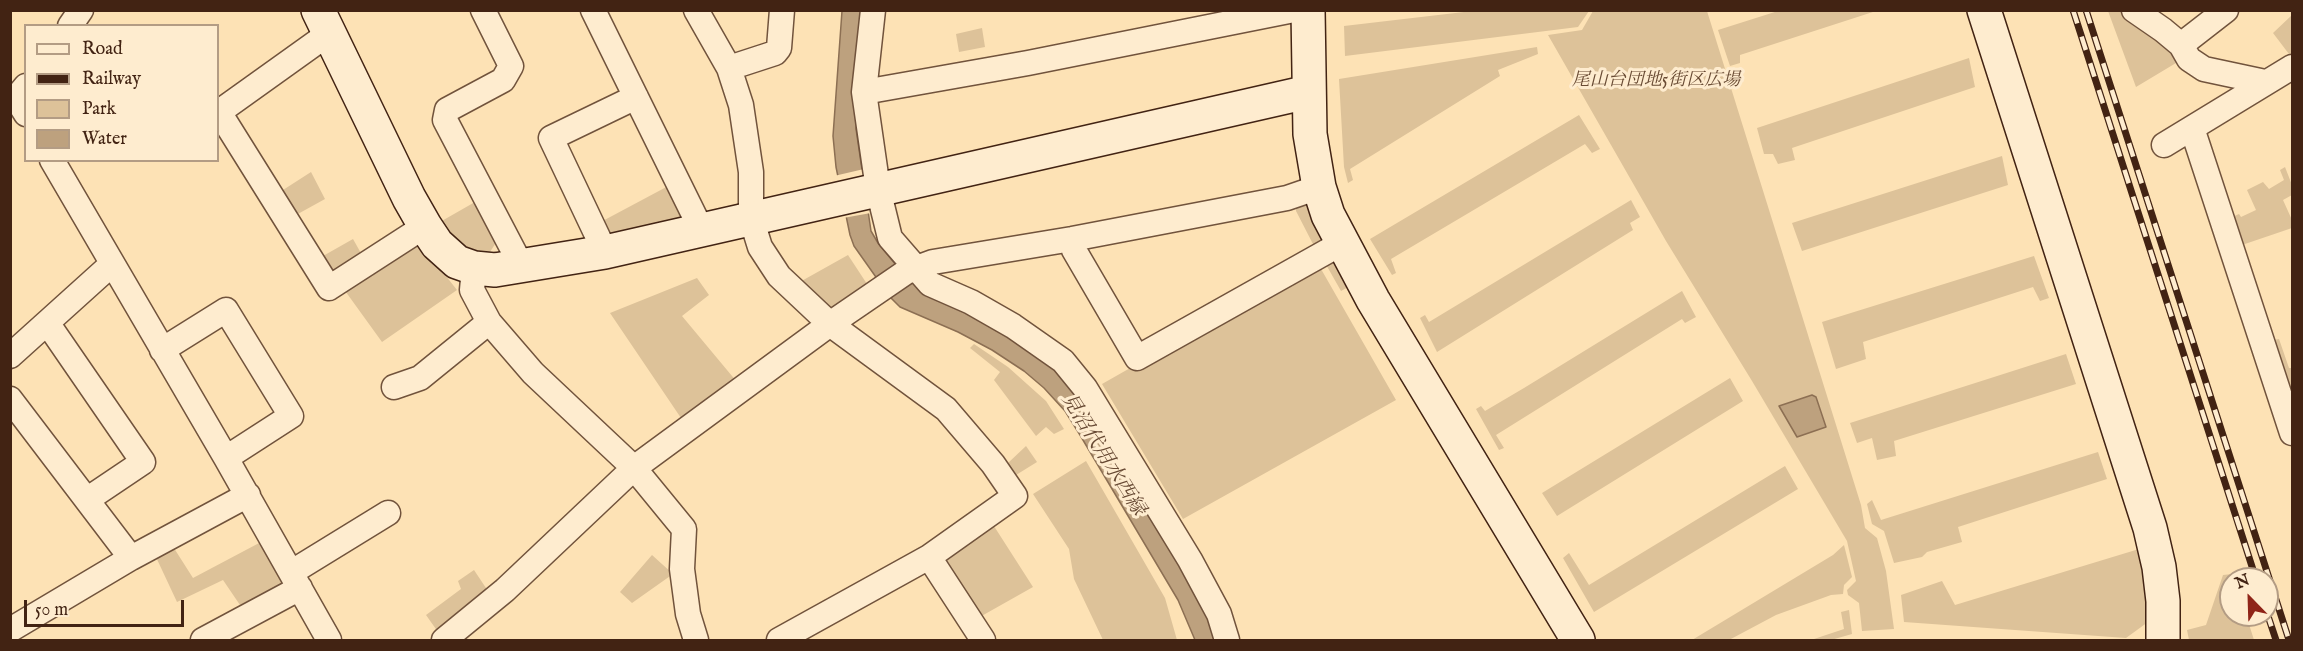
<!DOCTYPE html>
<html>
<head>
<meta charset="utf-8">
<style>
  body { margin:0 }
  #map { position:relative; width:2303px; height:651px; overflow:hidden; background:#fde2b5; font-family:"IM FELL English",serif }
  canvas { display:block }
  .frame { position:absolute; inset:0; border:12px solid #422313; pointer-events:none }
  .legend { position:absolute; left:24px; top:24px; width:195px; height:138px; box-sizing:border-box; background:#feeccf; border:2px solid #b39c84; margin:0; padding:8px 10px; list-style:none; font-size:18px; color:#422313 }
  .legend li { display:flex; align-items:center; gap:12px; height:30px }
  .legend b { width:30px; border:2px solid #b39c84 }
  .north { position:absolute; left:2219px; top:567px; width:60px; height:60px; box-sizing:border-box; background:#feeccf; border:2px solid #b39c84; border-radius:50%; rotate:337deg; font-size:16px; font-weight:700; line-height:24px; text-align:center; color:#422313 }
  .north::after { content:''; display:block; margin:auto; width:21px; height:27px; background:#8f2418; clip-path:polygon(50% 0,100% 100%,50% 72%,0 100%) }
  .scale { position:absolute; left:24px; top:600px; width:160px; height:27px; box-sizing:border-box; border:3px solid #422313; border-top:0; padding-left:8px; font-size:18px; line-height:21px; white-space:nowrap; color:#422313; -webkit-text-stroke:4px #feeccf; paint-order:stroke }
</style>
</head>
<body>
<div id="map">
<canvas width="2303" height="651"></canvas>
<div class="frame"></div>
<ul class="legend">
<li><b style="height:8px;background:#feeccf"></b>Road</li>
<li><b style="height:8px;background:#422313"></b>Railway</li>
<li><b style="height:16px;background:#ddc299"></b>Park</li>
<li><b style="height:16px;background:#bda17e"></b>Water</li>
</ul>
<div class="north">N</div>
<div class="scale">50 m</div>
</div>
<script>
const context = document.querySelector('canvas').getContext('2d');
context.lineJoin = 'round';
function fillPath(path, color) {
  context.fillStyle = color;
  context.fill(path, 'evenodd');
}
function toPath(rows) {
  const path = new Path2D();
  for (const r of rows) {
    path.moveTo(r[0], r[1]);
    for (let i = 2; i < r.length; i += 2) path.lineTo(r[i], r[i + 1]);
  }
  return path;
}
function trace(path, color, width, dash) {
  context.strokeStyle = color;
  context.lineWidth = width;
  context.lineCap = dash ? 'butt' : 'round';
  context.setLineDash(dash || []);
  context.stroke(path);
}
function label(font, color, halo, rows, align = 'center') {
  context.font = font + ' "IM FELL English","Noto Serif JP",serif';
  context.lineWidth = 6;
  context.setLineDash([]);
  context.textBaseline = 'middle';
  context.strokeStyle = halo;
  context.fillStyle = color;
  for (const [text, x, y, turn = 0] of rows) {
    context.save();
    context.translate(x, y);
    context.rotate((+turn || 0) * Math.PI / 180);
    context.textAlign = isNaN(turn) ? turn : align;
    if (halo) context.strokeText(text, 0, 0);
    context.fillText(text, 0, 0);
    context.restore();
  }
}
fillPath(toPath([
  [1481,10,1589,11,1578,27,1345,56,1344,26],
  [1593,11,1707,11,1861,505,1865,528,1877,538,1886,571,1894,629,1862,631,1859,603,1848,595,1847,590,1856,581,1847,541,1752,381,1666,241,1548,35,1582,30],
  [1778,11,1778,10,1876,11,1740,55,1740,63,1730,66,1718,30],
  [2108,11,2124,11,2181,60,2136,87],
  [2292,15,2292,58,2273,33],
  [982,28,985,47,959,52,956,34],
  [1537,47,1538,54,1498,70,1500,76,1350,169,1353,180,1348,183,1344,167,1339,79],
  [1969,58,1975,87,1792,148,1795,160,1778,164,1773,154,1764,154,1757,128],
  [1579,115,1600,149,1592,153,1585,144,1391,259,1396,273,1392,275,1370,239],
  [2002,156,2008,185,1802,251,1792,223],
  [2285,167,2292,185,2292,195,2283,200,2292,220,2292,228,2242,245,2232,217,2239,214,2241,217,2256,210,2247,190,2263,182,2269,189,2284,180,2280,170],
  [311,172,325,199,296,215,283,190],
  [672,184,685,211,678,221,604,239,597,224],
  [1631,200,1640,217,1630,223,1633,230,1437,352,1420,318,1425,315,1429,322],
  [475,202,497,241,490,252,477,253,454,242,440,222],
  [1310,203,1323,233,1321,243,1314,246,1296,211,1296,206],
  [353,239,362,255,339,271,328,268,323,256],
  [406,244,423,247,457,290,382,342,343,288],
  [848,255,869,287,828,310,798,283],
  [2034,256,2049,298,2040,301,2033,287,1863,342,1866,359,1836,369,1822,322],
  [1336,260,1350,286,1341,291,1324,261],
  [1317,262,1396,400,1183,519,1102,384],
  [697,278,709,295,682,316,737,382,681,418,610,313],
  [1682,291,1696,317,1685,323,1682,319,1496,435,1504,448,1499,450,1476,409,1481,406,1485,411,1524,388],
  [2279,339,2289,368,2292,368,2292,407,2268,341],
  [974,344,1008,367,1046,401,1064,429,1054,434,1046,427,1036,436,994,380,1000,372,970,348],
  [2066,354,2076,384,1894,441,1896,456,1877,460,1872,438,1857,443,1850,423],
  [1730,378,1743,401,1557,516,1542,493],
  [1026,446,1037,462,1016,475,1008,463],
  [2098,452,2107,479,1958,527,1962,542,1927,552,1922,557,1894,563,1884,531,1872,524,1867,504,1872,500,1881,520],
  [1086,461,1165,598,1177,640,1136,640,1134,639,1103,640,1074,579,1069,549,1033,494],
  [1785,466,1798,489,1594,612,1563,558,1569,553,1589,585],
  [992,523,1033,587,978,618,943,569,944,555],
  [261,542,283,584,240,605,223,580,177,602,155,555,172,545,193,578],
  [1844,545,1852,577,1844,585,1843,594,1831,595,1776,615,1729,640,1692,640,1833,555],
  [2139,549,2148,622,2126,638,1904,622,1901,595,1942,581,1955,605],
  [652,555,673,574,632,603,620,592],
  [474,570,488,591,438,632,426,615,461,589,458,581],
  [2232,574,2234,579,2231,579,2231,615,2246,615,2254,640,2189,640,2187,630,2206,625,2223,575],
  [1849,610,1852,634,1831,640,1811,640,1844,629,1841,612]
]), '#ddc299');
const water = toPath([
  [842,11,864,11,856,129,871,231,878,243,900,270,969,311,1061,371,1209,613,1217,640,1195,640,1178,600,1080,435,1065,411,1044,388,1024,371,992,350,958,332,900,307,890,297,854,246,850,235,836,167,833,136,842,11],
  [1812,395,1816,397,1826,427,1797,437,1779,406,1812,395]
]);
fillPath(water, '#bda17e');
trace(water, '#8c6f53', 1.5);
fillPath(toPath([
  [864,169,871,213,843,218,834,176]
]), '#fde2b5');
const street = toPath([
  [483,10,511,66,503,80,447,110,445,120,522,267],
  [593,10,701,229],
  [696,10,729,68,741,105,751,172,751,218,760,247,779,276,830,324,946,409,993,464,1015,496,929,557,983,640],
  [873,10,864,92,878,189,890,238,930,284,971,302,1013,326,1063,361,1085,388,1190,560,1219,614,1227,640],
  [2134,10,2163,30,2181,45,2189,59,2204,69,2265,82],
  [70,26,81,10],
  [328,34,219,112,329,288,425,226],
  [2181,45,2226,10],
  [729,68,775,53,779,48,782,10],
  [26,86,16,98,26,114],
  [864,92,1028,63,1294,10],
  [2192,128,2292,433],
  [2164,145,2292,67],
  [52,160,226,458,329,640],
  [1072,239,1074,250,1137,358,1342,243],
  [605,252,551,138,636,97],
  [474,268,472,290,489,322,533,373,634,468,684,529,682,569,688,614,696,640],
  [48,324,143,462,88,499],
  [162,350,226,310,291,416,226,458],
  [10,356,112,264],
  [394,387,420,378,489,322],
  [10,399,131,558],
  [292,572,388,513],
  [10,630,131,558,248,495],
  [203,640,300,588],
  [444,640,505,590,634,468,830,324,906,272,933,262,1072,239,1287,198,1319,187],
  [779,640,929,557]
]);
const secondary = toPath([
  [318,10,409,198,425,226,437,244,457,262,474,268,495,270,605,252,1308,92],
  [1308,10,1310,134,1319,187,1328,215,1373,300,1578,640],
  [1984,10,2150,528,2159,567,2163,601,2163,640]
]);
trace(street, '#71533c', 27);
trace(secondary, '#422313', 36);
trace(street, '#feeccf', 24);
trace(secondary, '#feeccf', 33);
const rail = toPath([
  [2073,10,2256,579],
  [2086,10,2289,640],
  [2267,613,2276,640]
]);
trace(rail, '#422313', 7);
trace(rail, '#feeccf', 4.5, [14]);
label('italic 18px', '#694b34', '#feeccf', [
  ["尾山台団地5街区広場",1656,81]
]);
label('italic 20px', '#674933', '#feeccf', [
  ["見沼代用水西縁",1102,455,58]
]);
</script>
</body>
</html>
